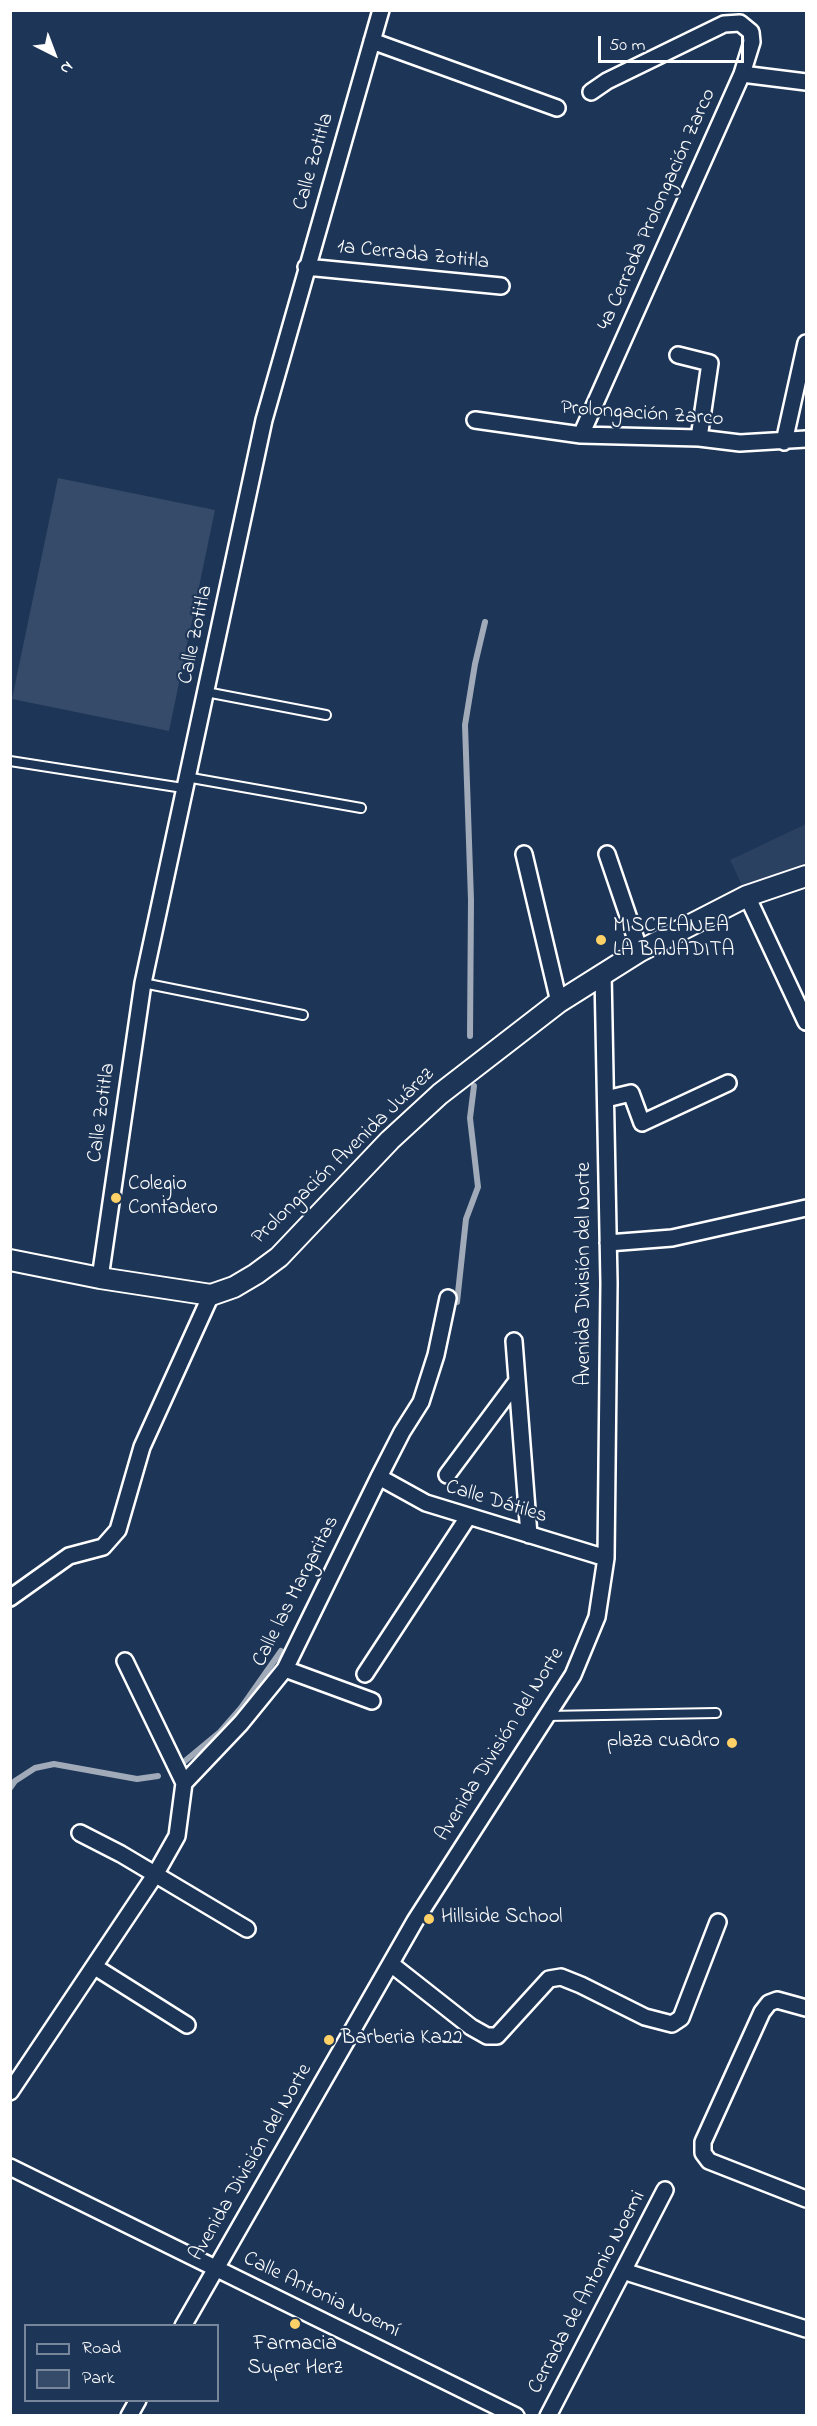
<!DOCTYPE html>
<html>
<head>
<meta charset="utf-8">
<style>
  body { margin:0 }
  #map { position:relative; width:817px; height:2426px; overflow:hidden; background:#1d3557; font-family:"Indie Flower",sans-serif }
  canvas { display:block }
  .frame { position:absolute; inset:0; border:12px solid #fff; pointer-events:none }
  .legend { position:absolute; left:24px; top:2324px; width:195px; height:78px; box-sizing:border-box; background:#1d3557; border:2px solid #77869a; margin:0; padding:8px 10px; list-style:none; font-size:18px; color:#fff }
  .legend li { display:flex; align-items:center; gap:12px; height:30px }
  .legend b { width:30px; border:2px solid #77869a }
  .north { position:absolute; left:24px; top:24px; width:60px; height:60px; -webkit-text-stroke:4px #1d3557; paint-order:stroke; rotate:138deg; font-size:16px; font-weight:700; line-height:24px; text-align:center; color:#fff }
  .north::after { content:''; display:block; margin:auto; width:21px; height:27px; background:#fff; clip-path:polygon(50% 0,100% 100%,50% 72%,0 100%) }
  .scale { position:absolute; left:598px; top:36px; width:146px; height:27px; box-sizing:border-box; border:3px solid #fff; border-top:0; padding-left:8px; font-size:18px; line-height:21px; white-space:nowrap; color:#fff; -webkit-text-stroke:4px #1d3557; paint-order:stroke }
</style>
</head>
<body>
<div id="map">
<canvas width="817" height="2426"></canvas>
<div class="frame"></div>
<ul class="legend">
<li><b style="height:8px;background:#1d3557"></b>Road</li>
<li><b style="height:16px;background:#364b69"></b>Park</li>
</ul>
<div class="north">N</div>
<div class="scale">50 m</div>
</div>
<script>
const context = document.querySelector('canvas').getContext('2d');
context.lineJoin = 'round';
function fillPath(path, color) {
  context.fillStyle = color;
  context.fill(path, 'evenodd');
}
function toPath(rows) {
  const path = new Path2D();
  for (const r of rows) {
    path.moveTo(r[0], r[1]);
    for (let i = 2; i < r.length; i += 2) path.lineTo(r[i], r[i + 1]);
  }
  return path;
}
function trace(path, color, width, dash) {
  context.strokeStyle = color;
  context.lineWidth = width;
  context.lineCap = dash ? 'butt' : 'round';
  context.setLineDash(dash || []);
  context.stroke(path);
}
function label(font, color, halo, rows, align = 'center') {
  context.font = font + ' "Indie Flower",sans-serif';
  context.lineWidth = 4.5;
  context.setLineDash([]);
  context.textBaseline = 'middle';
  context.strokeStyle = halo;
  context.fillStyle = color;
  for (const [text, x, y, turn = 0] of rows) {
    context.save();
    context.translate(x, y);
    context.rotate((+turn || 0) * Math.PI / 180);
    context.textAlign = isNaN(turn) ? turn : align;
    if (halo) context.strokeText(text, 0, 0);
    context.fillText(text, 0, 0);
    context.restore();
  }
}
fillPath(toPath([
  [806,824,806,862,747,896,730,860]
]), '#2a4161');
fillPath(toPath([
  [58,478,215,510,169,731,12,699]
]), '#364b69');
trace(toPath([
  [470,1036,471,900,465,725,475,664,485,622],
  [457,1302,466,1219,478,1187,470,1118,474,1086],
  [185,1761,220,1732,241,1708,281,1651],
  [10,1788,15,1781,35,1768,54,1764,137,1779,158,1776]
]), '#a0aab8', 6);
const service = toPath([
  [206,692,326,715],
  [10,761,183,788],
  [186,777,361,808],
  [143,983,303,1015],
  [547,1716,716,1713]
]);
const minor = toPath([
  [372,41,557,108],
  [742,74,806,82],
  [306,267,501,286],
  [678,355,710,363,699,438],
  [475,420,581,435,699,438,740,443,806,439],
  [581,435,742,74,752,42,751,32,740,23,724,24,607,81,591,92],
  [784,442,806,343],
  [524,854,559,1002],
  [607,854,640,951],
  [747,896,806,1022],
  [606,1099,631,1093,642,1123,728,1083],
  [608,1243,672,1238,806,1208],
  [100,1278,143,983,264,420,381,10],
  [514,1341,529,1535],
  [447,1475,517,1381],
  [379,1477,426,1503,606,1558],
  [10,1598,69,1556,103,1547,118,1530,142,1447,211,1295],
  [125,1661,184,1783],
  [285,1669,372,1701],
  [365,1674,468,1517],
  [80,1833,121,1854,247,1929],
  [391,1964,471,2027,487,2036,497,2036,549,1979,561,1977,581,1985,645,2017,672,2024,681,2018,718,1922],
  [95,1967,187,2025],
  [806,2008,777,2000,769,2003,762,2012,703,2142,703,2153,709,2161,806,2199],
  [10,2092,155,1875,177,1836,184,1783,241,1723,285,1669,379,1477,402,1432,421,1402,436,1355,448,1298],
  [10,2167,516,2416],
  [623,2271,806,2329],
  [183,2326,415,1921,573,1675,597,1617,606,1558,609,1283,603,973],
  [129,2416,138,2400],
  [548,2416,665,2190]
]);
const tertiary = toPath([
  [10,1260,100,1278,211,1295,234,1287,256,1274,279,1257,390,1140,440,1094,559,1002,640,951,747,896,806,876]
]);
trace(service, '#fff', 12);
trace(minor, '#fff', 20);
trace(tertiary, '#fff', 24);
trace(service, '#1d3557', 8);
trace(minor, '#1d3557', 15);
trace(tertiary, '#1d3557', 20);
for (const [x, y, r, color] of [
  [601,940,6,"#ffd166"],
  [116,1198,6,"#ffd166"],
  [732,1743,6,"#ffd166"],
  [429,1919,6,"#ffd166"],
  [329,2040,6,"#ffd166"],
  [295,2324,6,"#ffd166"]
]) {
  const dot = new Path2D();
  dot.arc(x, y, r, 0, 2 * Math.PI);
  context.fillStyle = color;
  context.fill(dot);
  trace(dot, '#1d3557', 2);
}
label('21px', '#fff', '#1d3557', [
  ["Calle Zotitla",315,162,-74],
  ["4a Cerrada Prolongación Zarco",658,210,-66],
  ["1a Cerrada Zotitla",413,256,6],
  ["Prolongación Zarco",642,415,4],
  ["Calle Zotitla",197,635,-78],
  ["Calle Zotitla",103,1113,-82],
  ["Prolongación Avenida Juárez",344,1157,-44],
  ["Avenida División del Norte",586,1274,-90],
  ["Calle Dátiles",496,1503,17],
  ["Calle las Margaritas",297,1592,-63],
  ["Avenida División del Norte",501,1745,-58],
  ["Avenida División del Norte",252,2163,-60],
  ["Cerrada de Antonio Noemi",588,2293,-62],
  ["Calle Antonia Noemí",321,2296,26]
]);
label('21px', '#fff', '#1d3557', [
  ["MISCELANEA",613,928],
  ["LA BAJADITA",613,952],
  ["Colegio",128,1186],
  ["Contadero",128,1210],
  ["plaza cuadro",720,1743,"right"],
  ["Hillside School",441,1919],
  ["Barberia Ka22",341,2040],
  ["Farmacia",295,2346,"center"],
  ["Super Herz",295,2370,"center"]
], 'left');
</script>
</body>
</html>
